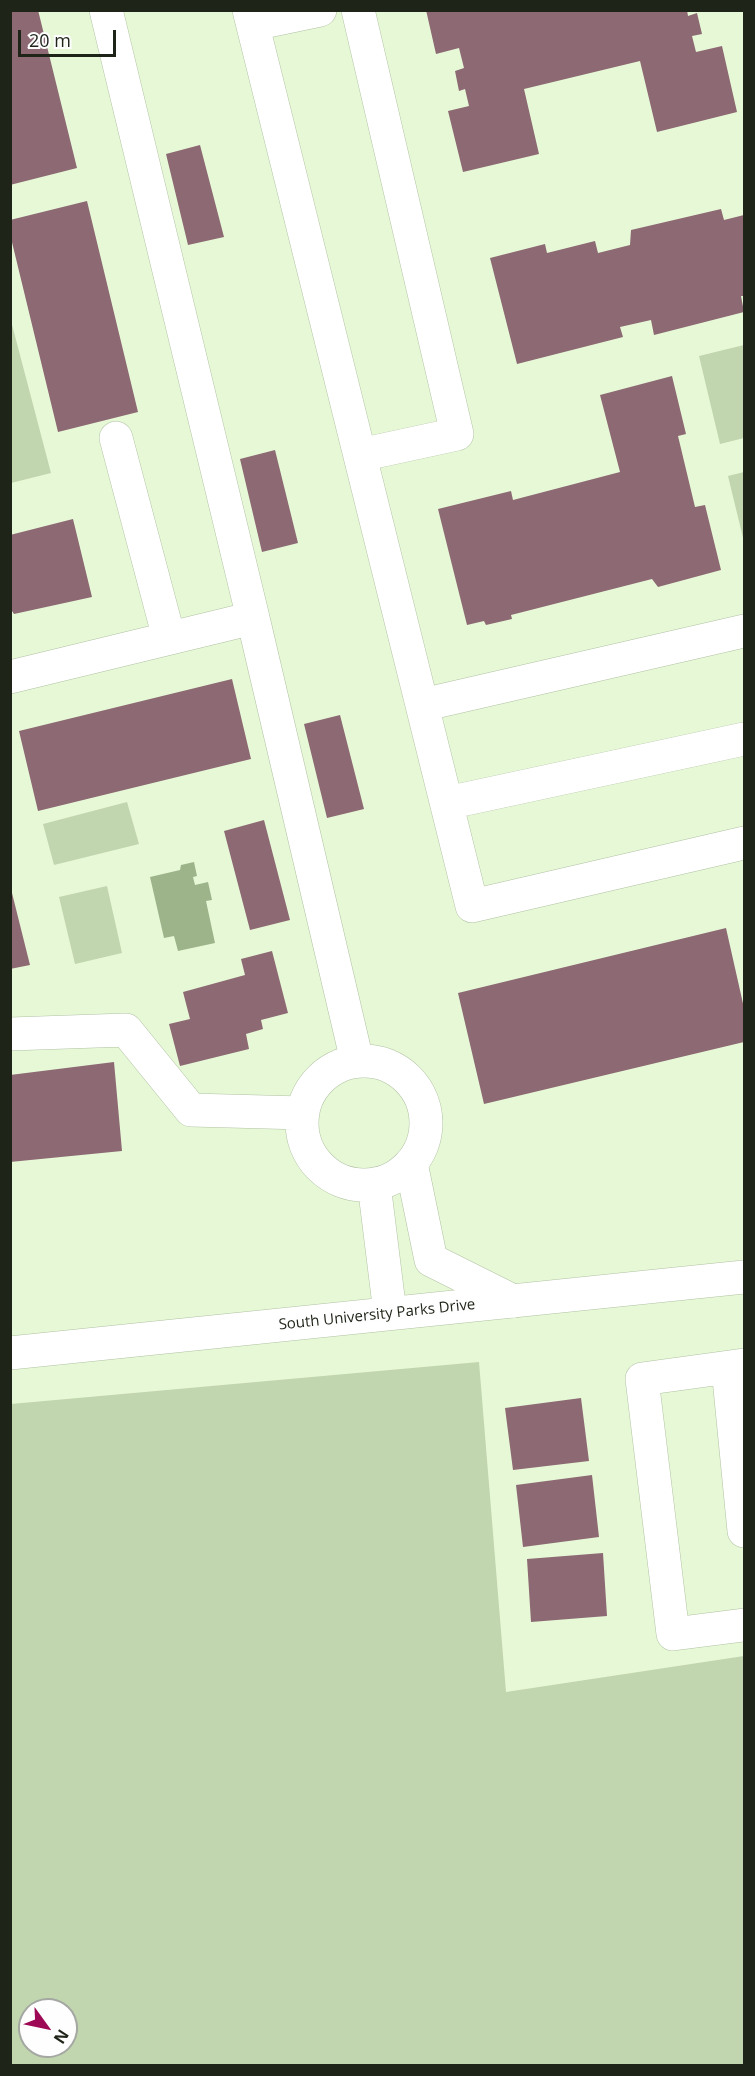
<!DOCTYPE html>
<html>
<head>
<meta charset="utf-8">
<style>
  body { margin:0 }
  #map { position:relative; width:755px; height:2076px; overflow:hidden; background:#e7f8d7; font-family:"Open Sans",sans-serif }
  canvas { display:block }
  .frame { position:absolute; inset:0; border:12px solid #1e2418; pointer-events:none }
  .north { position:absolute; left:18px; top:1998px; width:60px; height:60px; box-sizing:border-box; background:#fefefe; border:2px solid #a4a7a2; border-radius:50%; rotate:123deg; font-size:16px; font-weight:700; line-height:24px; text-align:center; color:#1e2418 }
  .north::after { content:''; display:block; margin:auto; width:21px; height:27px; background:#9d0954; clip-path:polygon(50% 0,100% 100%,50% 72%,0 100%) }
  .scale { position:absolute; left:18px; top:30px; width:98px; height:27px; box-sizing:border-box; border:3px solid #1e2418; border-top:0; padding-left:8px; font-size:18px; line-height:21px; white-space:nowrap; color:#1e2418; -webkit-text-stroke:4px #fefefe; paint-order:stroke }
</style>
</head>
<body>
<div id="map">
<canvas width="755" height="2076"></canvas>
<div class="frame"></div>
<div class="north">N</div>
<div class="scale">20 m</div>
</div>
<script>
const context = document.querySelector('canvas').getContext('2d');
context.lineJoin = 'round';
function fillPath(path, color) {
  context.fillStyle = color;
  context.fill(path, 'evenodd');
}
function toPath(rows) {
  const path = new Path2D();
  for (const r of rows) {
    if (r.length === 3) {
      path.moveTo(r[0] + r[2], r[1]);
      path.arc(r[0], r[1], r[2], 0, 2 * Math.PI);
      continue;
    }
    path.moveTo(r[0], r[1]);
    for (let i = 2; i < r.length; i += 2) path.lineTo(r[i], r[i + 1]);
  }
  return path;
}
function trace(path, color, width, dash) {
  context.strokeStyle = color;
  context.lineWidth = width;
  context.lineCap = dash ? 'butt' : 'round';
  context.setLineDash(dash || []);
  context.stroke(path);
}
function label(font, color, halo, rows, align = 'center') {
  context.font = font + ' "Open Sans",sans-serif';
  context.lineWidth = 5;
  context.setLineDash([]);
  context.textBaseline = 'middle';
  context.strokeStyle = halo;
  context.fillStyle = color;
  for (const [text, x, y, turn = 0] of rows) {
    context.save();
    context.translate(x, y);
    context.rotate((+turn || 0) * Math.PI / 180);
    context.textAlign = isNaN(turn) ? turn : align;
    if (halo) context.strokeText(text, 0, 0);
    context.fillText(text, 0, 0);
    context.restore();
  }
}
fillPath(toPath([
  [10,317,51,473,11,483,10,483],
  [744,345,744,438,720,444,699,356],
  [744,472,744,542,728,476],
  [127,802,139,844,54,865,43,824],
  [107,886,122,953,75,964,59,897],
  [479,1362,506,1692,744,1656,744,2065,11,2065,11,1404],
  [30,2010,66,2010,66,2046,30,2046]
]), '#c1d5af');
fillPath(toPath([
  [194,862,197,876,193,877,195,885,208,882,212,900,206,901,215,943,178,951,174,936,164,938,150,877,180,870,181,865]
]), '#9db38a');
fillPath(toPath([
  [10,10,38,10,77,168,10,185],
  [426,10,687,10,688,16,697,13,702,34,692,36,696,52,722,46,737,112,657,132,640,61,524,89,539,154,463,172,448,111,469,106,465,89,459,91,455,71,464,68,459,48,436,54],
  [200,145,224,237,188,245,166,154],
  [87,201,138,412,58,432,10,234,10,220],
  [721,209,724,220,744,215,744,296,741,296,744,312,654,335,651,320,620,327,623,337,517,364,490,258,545,244,547,253,595,241,598,253,630,245,631,230],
  [672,376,686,434,678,436,695,507,705,505,721,570,658,587,652,579,511,615,512,619,486,625,484,621,467,625,438,509,511,491,513,500,620,472,600,395],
  [275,450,298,543,262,552,240,459],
  [73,519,92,597,14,614,10,608,10,535],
  [232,679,251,759,38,811,19,731],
  [340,715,364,809,327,818,304,724],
  [264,820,290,920,250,930,224,831],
  [10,885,30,965,10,969],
  [726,928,744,1008,744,1042,484,1104,458,993],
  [272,951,288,1013,261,1020,263,1029,246,1034,249,1049,180,1066,169,1024,190,1019,183,992,245,975,241,959],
  [114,1062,122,1151,10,1162,10,1075],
  [581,1398,589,1461,513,1470,505,1408],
  [592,1475,599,1537,523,1547,516,1485],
  [603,1553,607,1616,531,1622,527,1559]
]), '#8c6973');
const minor = toPath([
  [106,10,253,618],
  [249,10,472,906,744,843],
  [358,10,457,434,360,455],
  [253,24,320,10],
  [116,438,169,638],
  [10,677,253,618,357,1061],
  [422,705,744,631],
  [447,803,744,739],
  [10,1034,126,1030,191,1110,303,1113],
  [364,1123,62],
  [411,1163,431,1260,513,1301],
  [374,1184,390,1313],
  [744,1365,642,1379,673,1634,744,1625],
  [728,1368,744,1531]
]);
const major = toPath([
  [10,1353,744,1277]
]);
trace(minor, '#b1c2a3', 34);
trace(major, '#b1c2a3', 34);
trace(minor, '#fff', 33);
trace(major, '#fff', 33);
label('15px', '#1e2418', '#fefefe', [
  ["South University Parks Drive",377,1315,-6]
]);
</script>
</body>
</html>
